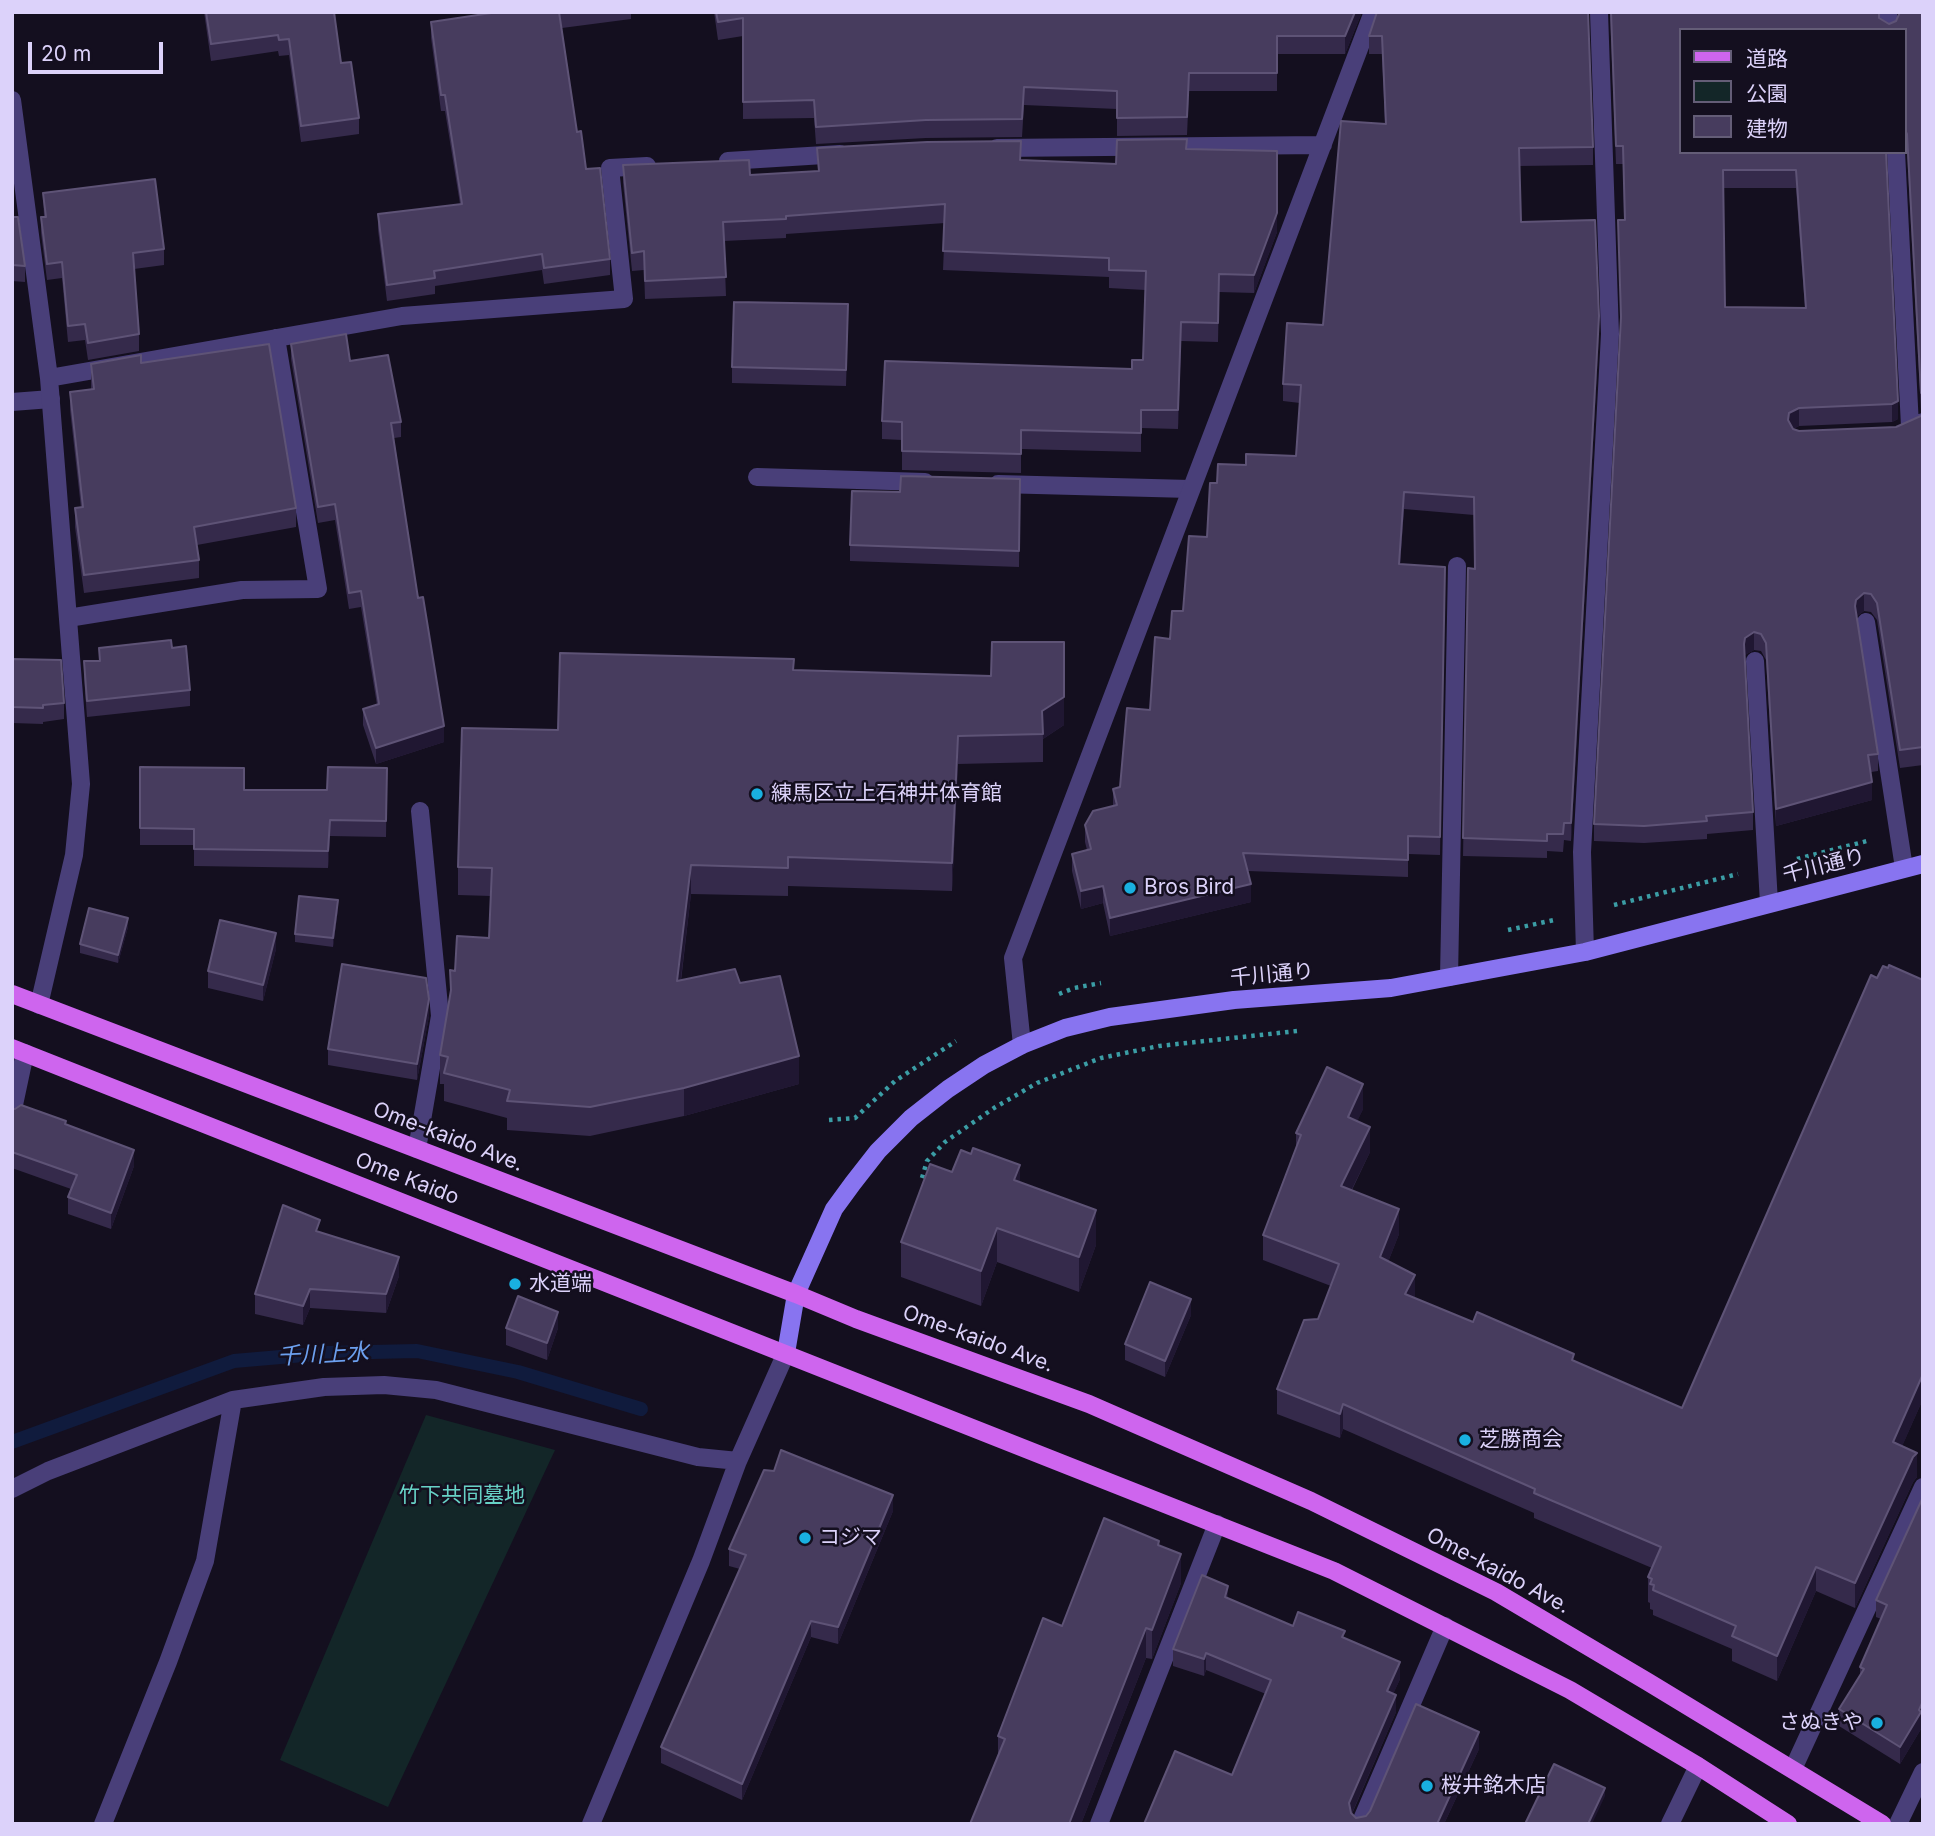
<!DOCTYPE html>
<html>
<head>
<meta charset="utf-8">
<style>
  body { margin:0 }
  #map { position:relative; width:1935px; height:1836px; overflow:hidden; background:#140f1f; font-family:Inter,"Noto Sans JP",sans-serif }
  canvas { display:block }
  .frame { position:absolute; inset:0; border:14px solid #dcd2fa; pointer-events:none }
  .legend { position:absolute; left:1679px; top:28px; width:228px; height:126px; box-sizing:border-box; background:#140f1f; border:2px solid #645d77; margin:0; padding:9px 12px; list-style:none; font-size:21px; color:#dcd2fa }
  .legend li { display:flex; align-items:center; gap:14px; height:35px }
  .legend b { width:35px; border:2px solid #645d77 }
  .scale { position:absolute; left:28px; top:42px; width:135px; height:32px; box-sizing:border-box; border:4px solid #dcd2fa; border-top:0; padding-left:9px; font-size:21px; line-height:24px; white-space:nowrap; color:#dcd2fa; -webkit-text-stroke:5px #140f1f; paint-order:stroke }
</style>
</head>
<body>
<div id="map">
<canvas width="1935" height="1836"></canvas>
<div class="frame"></div>
<ul class="legend">
<li><b style="height:9px;background:#ce65ee"></b>道路</li>
<li><b style="height:19px;background:#132628"></b>公園</li>
<li><b style="height:19px;background:#473c5e"></b>建物</li>
</ul>
<div class="scale">20 m</div>
</div>
<script>
const context = document.querySelector('canvas').getContext('2d');
context.lineJoin = 'round';
function fillPath(path, color) {
  context.fillStyle = color;
  context.fill(path, 'evenodd');
}
function toPath(rows) {
  const path = new Path2D();
  for (const r of rows) {
    path.moveTo(r[0], r[1]);
    for (let i = 2; i < r.length; i += 2) path.lineTo(r[i], r[i + 1]);
  }
  return path;
}
function trace(path, color, width, dash) {
  context.strokeStyle = color;
  context.lineWidth = width;
  context.lineCap = dash ? 'butt' : 'round';
  context.setLineDash(dash || []);
  context.stroke(path);
}
function label(font, color, halo, rows, align = 'center') {
  context.font = font + ' Inter,"Noto Sans JP",sans-serif';
  context.lineWidth = 5;
  context.setLineDash([]);
  context.textBaseline = 'middle';
  context.strokeStyle = halo;
  context.fillStyle = color;
  for (const [text, x, y, turn = 0] of rows) {
    context.save();
    context.translate(x, y);
    context.rotate((+turn || 0) * Math.PI / 180);
    context.textAlign = isNaN(turn) ? turn : align;
    if (halo) context.strokeText(text, 0, 0);
    context.fillText(text, 0, 0);
    context.restore();
  }
}
fillPath(toPath([
  [426,1415,555,1450,388,1807,280,1760]
]), '#132628');
trace(toPath([
  [12,1442,234,1361,327,1353,417,1351,518,1372,641,1409]
]), '#101b3d', 14);
trace(toPath([
  [1797,859,1867,841],
  [1614,905,1738,874],
  [1508,930,1554,920],
  [1059,994,1074,988,1101,983],
  [829,1120,855,1118,895,1081,956,1041],
  [922,1178,927,1161,945,1142,994,1108,1037,1083,1101,1058,1159,1046,1297,1031]
]), '#3b9da5', 4.5, [3.5, 5]);
trace(toPath([
  [1888,12,1889,30],
  [1896,152,1910,426,1923,422],
  [12,402,51,399],
  [757,477,925,482],
  [998,484,1190,489],
  [1866,622,1904,868],
  [1755,661,1769,903],
  [1585,952,1582,852,1610,334,1599,12],
  [1449,977,1457,566],
  [417,1149,440,1016,420,811],
  [1898,1824,1923,1772]
]), '#493f79', 18);
trace(toPath([
  [12,100,49,378,81,784,74,855,39,1005],
  [997,148,1323,145],
  [728,161,840,154],
  [49,378,402,316,624,299,610,168,647,166],
  [68,618,242,590,318,589,276,338],
  [1022,1045,1013,958,1373,12],
  [12,1114,25,1053],
  [12,1489,48,1471,233,1400,324,1387,384,1385,436,1390,698,1457,738,1461],
  [1793,1769,1923,1487],
  [103,1824,168,1662,205,1561,233,1400],
  [591,1824,701,1561,738,1461,786,1353],
  [1099,1824,1217,1524],
  [1360,1824,1445,1626],
  [1670,1824,1698,1766]
]), '#493f79', 18);
trace(toPath([
  [786,1353,796,1294,834,1209,853,1183,878,1151,911,1118,948,1089,984,1065,1022,1045,1065,1028,1110,1017,1234,1000,1391,988,1585,952,1923,864]
]), '#8874f0', 18);
trace(toPath([
  [12,994,796,1294,856,1319,1089,1404,1311,1501,1496,1592,1648,1682,1882,1824],
  [12,1048,1334,1571,1570,1690,1698,1766,1788,1824]
]), '#ce65ee', 18);
fillPath(toPath([
  [204,12,334,12,341,63,359,118,359,134,301,142,289,55,279,56,278,51,211,61],
  [498,12,631,12,631,19,562,28,577,132,610,259,610,275,544,284,542,270,435,286,435,294,387,301,378,230,378,214,460,204,445,111,441,111,431,38,431,22],
  [714,12,1362,12,1345,54,1277,54,1277,91,1189,91,1187,135,1117,136,1117,109,1024,105,1022,137,926,138,816,144,814,118,743,119,743,36,718,40],
  [1377,12,1593,147,1593,165,1519,166,1521,222,1599,334,1571,841,1564,840,1563,852,1547,851,1547,858,1463,856,1468,568,1475,569,1474,515,1404,509,1400,564,1445,567,1440,855,1408,854,1408,877,1248,871,1251,902,1110,936,1103,903,1081,909,1072,871,1072,854,1087,850,1085,842,1085,825,1113,806,1113,789,1120,787,1150,710,1170,639,1183,611,1207,537,1217,483,1246,465,1296,456,1300,403,1283,401,1283,384,1323,325,1385,124,1382,54,1369,54,1369,36],
  [1610,12,1879,12,1879,18,1889,24,1896,21,1899,15,1898,12,1923,12,1923,411,1921,411,1907,151,1905,148,1905,30,1681,30,1886,152,1898,419,1892,422,1799,426,1793,429,1799,431,1896,427,1923,415,1923,765,1900,768,1877,620,1871,612,1864,611,1856,617,1878,754,1878,771,1871,772,1872,800,1776,826,1766,660,1761,651,1754,650,1745,655,1744,658,1753,812,1753,830,1707,834,1707,839,1644,843,1594,841,1594,824,1621,324,1618,220,1624,220,1623,164,1616,164],
  [1723,188,1796,188,1805,308,1725,307],
  [817,148,1021,160,1116,164,1187,149,1277,232,1254,293,1219,292,1218,342,1181,341,1178,429,1141,428,1141,452,1021,449,1021,473,902,470,902,440,882,439,882,421,1132,369,1143,360,1145,290,1109,288,1109,277,943,270,945,223,786,234,786,238,724,241,726,296,645,299,644,270,632,271,623,183,623,165,750,175,818,171],
  [43,193,164,249,164,265,134,269,139,334,139,351,88,360,85,340,68,342,62,278,47,280,41,233,41,217,44,217],
  [12,217,25,266,25,282,12,281],
  [848,320,846,386,732,383,732,367],
  [291,344,350,361,401,422,401,437,394,438,418,598,444,742,376,764,363,725,363,709,377,705,361,607,349,609,335,520,318,523,291,359],
  [141,363,296,508,296,527,197,545,199,560,199,578,84,593,75,527,75,508,81,508,70,410,70,392,91,389,91,364],
  [1020,479,1019,567,850,561,850,545],
  [99,648,172,648,190,690,190,706,87,717,84,677,84,661,99,661],
  [12,659,64,703,64,719,43,722,43,724,12,723],
  [794,670,1064,725,1043,739,1043,762,958,764,952,891,788,886,788,896,691,894,681,981,740,983,799,1084,684,1116,590,1136,507,1130,507,1118,444,1101,444,1084,440,1084,440,1055,450,998,450,970,455,971,489,938,491,896,458,895,458,867,558,730],
  [140,767,244,790,327,790,387,768,386,837,330,836,328,868,194,866,194,845,140,845],
  [338,909,333,947,295,942,295,934],
  [128,927,118,963,80,953,80,944],
  [276,949,263,1001,208,988,208,971],
  [429,1016,417,1080,328,1065,328,1049],
  [12,1109,66,1125,134,1166,111,1229,68,1214,68,1197,71,1189,12,1168],
  [1363,1109,1357,1121,1370,1152,1352,1190,1399,1234,1388,1262,1415,1298,1473,1322,1574,1361,1682,1408,1923,1399,1902,1446,1917,1477,1913,1482,1855,1608,1816,1591,1777,1681,1732,1661,1732,1649,1653,1615,1653,1610,1650,1609,1650,1603,1648,1602,1648,1577,1652,1568,1534,1518,1534,1513,1343,1429,1340,1438,1277,1414,1277,1389,1318,1319,1331,1286,1263,1260,1263,1235,1296,1149,1296,1133],
  [952,1172,1020,1182,1096,1245,1079,1292,997,1262,981,1306,901,1277,901,1242],
  [320,1232,399,1276,386,1313,310,1308,303,1325,255,1314,255,1294],
  [1191,1315,1165,1377,1125,1360,1125,1344],
  [506,1328,558,1328,547,1360,506,1345],
  [1923,1497,1921,1729,1900,1764,1839,1726,1839,1709,1860,1676,1860,1667,1881,1619,1876,1617,1876,1600],
  [893,1511,838,1644,811,1637,742,1800,661,1763,661,1747,740,1569,729,1566,729,1549],
  [1159,1545,1181,1583,1152,1659,1146,1658,1081,1824,970,1824,998,1758,998,1736,1062,1626],
  [1228,1599,1293,1626,1345,1638,1400,1679,1393,1694,1396,1712,1352,1814,1356,1818,1366,1816,1479,1749,1444,1824,1144,1824,1232,1775,1266,1694,1206,1670,1204,1676,1173,1666,1173,1649]
]), '#352a4b');
fillPath(toPath([
  [1355,12,1362,12,1345,54,1345,36],
  [1277,213,1277,232,1254,293,1254,275],
  [1599,316,1599,334,1571,841,1571,823],
  [1181,322,1181,341,1178,429,1178,410],
  [1898,401,1898,419,1892,422,1892,404],
  [1799,408,1799,426,1789,431,1788,420,1789,413],
  [1404,492,1404,509,1399,582,1399,564],
  [1864,593,1864,611,1856,617,1855,606,1856,600],
  [1754,632,1754,650,1745,655,1744,662,1744,644,1745,638],
  [1064,697,1064,725,1043,739,1042,711],
  [444,726,444,742,376,764,376,748],
  [958,736,958,764,952,891,952,863],
  [1872,782,1872,800,1776,826,1776,809],
  [330,820,330,836,328,868,328,851],
  [691,865,691,894,677,1010,677,981],
  [1251,884,1251,902,1110,936,1110,918],
  [1103,886,1103,903,1081,909,1081,891],
  [338,900,338,909,333,947,333,938],
  [128,918,128,927,118,963,118,955],
  [276,933,276,949,263,1001,263,985],
  [429,999,429,1016,417,1080,417,1064],
  [799,1056,799,1084,684,1116,684,1088],
  [1363,1084,1363,1109,1348,1141,1348,1117],
  [1370,1127,1370,1152,1341,1211,1341,1186],
  [134,1150,134,1166,111,1229,111,1213],
  [1020,1165,1020,1200,1014,1180],
  [1399,1209,1399,1234,1380,1282,1380,1257],
  [1096,1210,1096,1245,1079,1292,1079,1257],
  [997,1228,997,1262,981,1306,981,1271],
  [399,1257,399,1276,386,1313,386,1294],
  [1415,1275,1415,1300,1405,1294],
  [310,1289,310,1308,303,1325,303,1306],
  [1191,1299,1191,1315,1165,1377,1165,1361],
  [558,1312,558,1328,547,1360,547,1343],
  [1923,1374,1923,1399,1893,1467,1893,1442],
  [1343,1404,1343,1429,1340,1438,1340,1414],
  [1917,1453,1917,1477,1913,1482,1855,1608,1855,1583,1913,1457],
  [893,1495,893,1511,838,1644,838,1627],
  [1181,1554,1181,1583,1152,1659,1152,1630],
  [1816,1567,1816,1591,1777,1681,1777,1656],
  [1228,1586,1228,1603,1225,1597],
  [811,1621,811,1637,742,1800,742,1784],
  [1146,1628,1146,1658,1081,1824,1069,1824],
  [1206,1653,1206,1670,1204,1676,1204,1659],
  [1400,1662,1400,1679,1387,1708,1387,1691],
  [1396,1695,1396,1712,1349,1820,1349,1803],
  [1923,1701,1921,1729,1900,1764,1900,1747],
  [1479,1732,1479,1749,1444,1824,1437,1824],
  [1605,1788,1605,1796,1592,1824,1588,1824]
]), '#201732');
const building = toPath([
  [206,12,334,12,341,63,351,62,359,118,301,126,289,39,279,40,278,35,211,44,206,12],
  [498,12,561,12,559,12,577,132,581,131,586,169,600,168,610,259,544,268,542,254,434,271,435,278,387,285,378,214,462,204,445,95,441,95,431,22,498,12],
  [716,12,1355,12,1345,36,1277,36,1277,73,1189,73,1187,117,1117,118,1117,91,1024,87,1022,119,926,120,816,127,814,100,743,102,743,18,718,22,716,12],
  [1377,12,1588,12,1593,147,1519,148,1521,222,1595,220,1599,316,1571,823,1564,823,1563,834,1547,834,1547,841,1463,838,1468,568,1475,569,1474,497,1404,492,1399,564,1445,567,1440,837,1408,836,1408,860,1243,853,1251,884,1110,918,1103,886,1081,891,1072,854,1091,849,1085,825,1093,811,1117,805,1113,789,1120,787,1127,708,1150,710,1155,637,1170,639,1172,611,1183,611,1189,536,1207,537,1210,483,1217,483,1218,464,1246,465,1246,454,1296,456,1301,385,1283,384,1287,323,1323,325,1341,121,1386,124,1382,36,1369,36,1377,12],
  [1611,12,1879,12,1879,18,1889,24,1896,21,1900,12,1923,12,1923,393,1921,393,1907,134,1905,130,1905,30,1681,30,1681,152,1886,152,1898,401,1892,404,1799,408,1789,413,1788,420,1793,429,1799,431,1896,427,1923,415,1923,747,1900,750,1877,603,1871,594,1864,593,1856,600,1855,606,1878,754,1868,755,1872,782,1776,809,1766,643,1761,634,1754,632,1745,638,1744,644,1753,812,1706,816,1707,821,1644,826,1594,824,1621,317,1618,220,1625,220,1623,146,1616,146,1611,12],
  [1723,170,1796,170,1806,308,1725,307,1723,170],
  [1187,139,1186,149,1277,151,1277,213,1254,275,1219,274,1218,323,1181,322,1178,410,1141,410,1141,433,1021,430,1021,454,902,451,902,422,882,421,885,361,1132,369,1132,360,1143,360,1146,271,1109,270,1109,258,943,251,945,204,786,216,786,219,723,222,726,277,645,281,644,251,632,253,623,165,749,160,750,175,819,171,817,148,927,142,1021,141,1020,160,1116,164,1117,140,1187,139],
  [155,179,164,249,133,253,139,334,88,343,85,324,68,326,62,262,47,264,41,217,46,217,43,193,155,179],
  [12,217,18,217,25,266,12,265,12,217],
  [734,302,848,304,846,370,732,367,734,302],
  [346,334,350,361,388,355,401,422,391,423,418,598,423,597,444,726,376,748,363,709,379,704,361,591,349,593,335,504,318,507,291,344,346,334],
  [269,344,296,508,194,527,199,560,84,575,75,508,83,507,70,392,94,389,91,364,141,355,141,363,269,344],
  [901,476,1020,479,1019,551,850,545,852,491,900,492,901,476],
  [171,640,172,648,186,646,190,690,87,701,84,661,100,661,99,648,171,640],
  [992,642,1064,642,1064,697,1042,711,1043,734,958,736,952,863,788,857,788,868,691,865,677,981,735,969,740,983,780,976,799,1056,684,1088,590,1107,507,1101,510,1090,444,1073,448,1057,440,1055,451,990,450,970,455,971,457,936,489,938,492,868,458,867,462,728,558,730,560,653,794,659,793,670,991,676,992,642],
  [12,659,61,660,64,703,43,705,43,708,12,707,12,659],
  [140,767,244,768,244,790,327,790,328,767,387,768,386,821,330,820,328,851,194,849,194,829,140,828,140,767],
  [299,896,338,900,333,938,295,934,299,896],
  [89,908,128,918,118,955,80,944,89,908],
  [220,920,276,933,263,985,208,971,220,920],
  [342,964,426,978,429,999,417,1064,328,1049,342,964],
  [1889,965,1923,980,1923,1374,1893,1442,1917,1453,1913,1457,1855,1583,1816,1567,1777,1656,1732,1636,1736,1626,1653,1590,1654,1585,1650,1584,1652,1579,1648,1577,1661,1547,1534,1493,1535,1489,1343,1404,1340,1414,1277,1389,1304,1320,1318,1319,1339,1264,1263,1235,1301,1135,1296,1133,1327,1067,1363,1084,1348,1117,1370,1127,1341,1186,1399,1209,1380,1257,1415,1275,1405,1294,1473,1322,1477,1312,1574,1354,1572,1360,1682,1408,1871,975,1877,978,1883,966,1888,968,1889,965],
  [21,1105,66,1121,65,1124,134,1150,111,1213,68,1197,77,1175,12,1152,12,1109,15,1109,21,1105],
  [973,1148,1020,1165,1014,1180,1096,1210,1079,1257,997,1228,981,1271,901,1242,930,1164,952,1172,961,1150,971,1154,973,1148],
  [283,1205,320,1220,316,1231,399,1257,386,1294,310,1289,303,1306,255,1294,283,1205],
  [1150,1282,1191,1299,1165,1361,1125,1344,1150,1282],
  [518,1296,558,1312,547,1343,506,1328,518,1296],
  [781,1450,893,1495,838,1627,811,1621,742,1784,661,1747,746,1555,729,1549,764,1470,774,1471,781,1450],
  [1923,1497,1923,1701,1919,1710,1921,1712,1900,1747,1839,1709,1864,1669,1860,1667,1887,1605,1876,1600,1923,1497],
  [1104,1518,1159,1541,1158,1545,1181,1554,1152,1630,1146,1628,1069,1824,970,1824,1005,1739,998,1736,1043,1618,1062,1626,1104,1518],
  [1202,1575,1228,1586,1225,1597,1293,1626,1298,1612,1345,1631,1342,1637,1400,1662,1387,1691,1396,1695,1349,1803,1351,1813,1356,1818,1366,1816,1370,1811,1416,1704,1479,1732,1437,1824,1144,1824,1175,1751,1232,1775,1271,1680,1206,1653,1204,1659,1173,1649,1202,1575],
  [1554,1764,1605,1788,1588,1824,1525,1824,1554,1764]
]);
fillPath(building, '#473c5e');
trace(building, '#5e5376', 2);
for (const [x, y, r, color] of [
  [757,794,7,"#19b0e0"],
  [1130,888,7,"#19b0e0"],
  [515,1284,7,"#19b0e0"],
  [1465,1440,7,"#19b0e0"],
  [805,1538,7,"#19b0e0"],
  [1877,1723,7,"#19b0e0"],
  [1427,1786,7,"#19b0e0"]
]) {
  const dot = new Path2D();
  dot.arc(x, y, r, 0, 2 * Math.PI);
  context.fillStyle = color;
  context.fill(dot);
  trace(dot, '#140f1f', 2.5);
}
label('21px', '#dcd2fa', '#140f1f', [
  ["練馬区立上石神井体育館",771,794],
  ["Bros Bird",1144,888],
  ["水道端",529,1284],
  ["芝勝商会",1479,1440],
  ["コジマ",819,1538],
  ["さぬきや",1863,1723,"right"],
  ["桜井銘木店",1441,1786]
], 'left');
label('21px', '#dcd2fa', '#140f1f', [
  ["千川通り",1824,866,-14],
  ["千川通り",1272,975,-5],
  ["Ome-kaido Ave.",448,1137,21],
  ["Ome Kaido",407,1179,21],
  ["Ome-kaido Ave.",978,1339,20],
  ["Ome-kaido Ave.",1498,1571,28]
]);
label('21px', '#67d2c6', '#140f1f', [
  ["竹下共同墓地",462,1496]
]);
label('italic 23px', '#6ca0ef', '#140f1f', [
  ["千川上水",323,1355,-3]
]);
</script>
</body>
</html>
